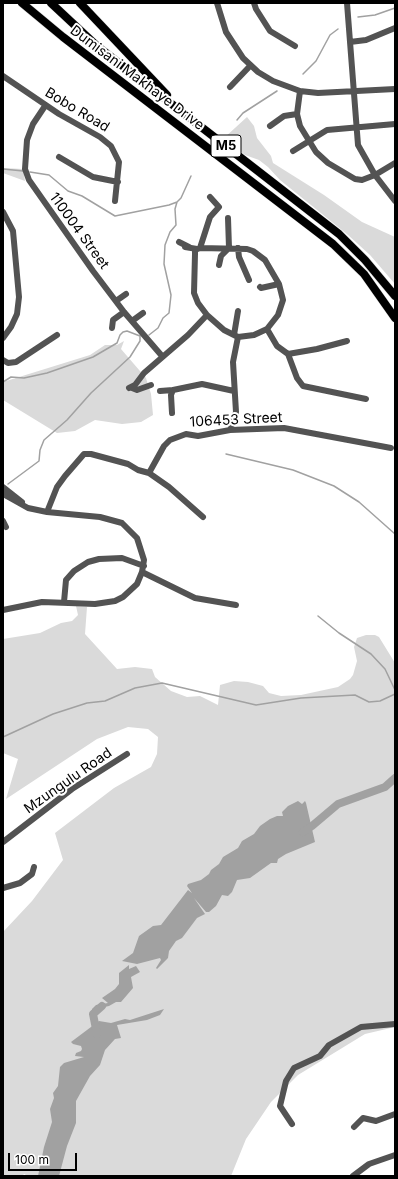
<!DOCTYPE html>
<html>
<head>
<meta charset="utf-8">
<style>
  body { margin:0 }
  #map { position:relative; width:398px; height:1179px; overflow:hidden; background:#fff; font-family:Inter,sans-serif }
  canvas { display:block }
  .frame { position:absolute; inset:0; border:4px solid #000; pointer-events:none }
  .scale { position:absolute; left:8px; top:1153px; width:69px; height:18px; box-sizing:border-box; border:2px solid #000; border-top:0; padding-left:5px; font-size:12px; line-height:14px; white-space:nowrap; color:#000; -webkit-text-stroke:3px #fff; paint-order:stroke }
</style>
</head>
<body>
<div id="map">
<canvas width="398" height="1179"></canvas>
<div class="frame"></div>
<div class="scale">100 m</div>
</div>
<script>
const context = document.querySelector('canvas').getContext('2d');
context.lineJoin = 'round';
function fillPath(path, color) {
  context.fillStyle = color;
  context.fill(path, 'evenodd');
}
function toPath(rows) {
  const path = new Path2D();
  for (const r of rows) {
    path.moveTo(r[0], r[1]);
    for (let i = 2; i < r.length; i += 2) path.lineTo(r[i], r[i + 1]);
  }
  return path;
}
function trace(path, color, width, dash) {
  context.strokeStyle = color;
  context.lineWidth = width;
  context.lineCap = dash ? 'butt' : 'round';
  context.setLineDash(dash || []);
  context.stroke(path);
}
function label(font, color, halo, rows, align = 'center') {
  context.font = font + ' Inter,sans-serif';
  context.lineWidth = 4;
  context.setLineDash([]);
  context.textBaseline = 'middle';
  context.strokeStyle = halo;
  context.fillStyle = color;
  for (const [text, x, y, turn = 0] of rows) {
    context.save();
    context.translate(x, y);
    context.rotate((+turn || 0) * Math.PI / 180);
    context.textAlign = isNaN(turn) ? turn : align;
    if (halo) context.strokeText(text, 0, 0);
    context.fillText(text, 0, 0);
    context.restore();
  }
}
fillPath(toPath([
  [247,117,254,126,257,138,271,156,273,163,324,195,362,222,395,237,395,284,370,255,348,235,280,180,268,167,259,160,245,155,224,138],
  [3,168,23,169,25,181,3,173],
  [124,341,121,349,146,378,151,394,153,415,141,422,122,424,95,420,75,431,57,433,3,400,3,382,90,355,105,345,117,345],
  [76,606,87,607,85,634,117,669,135,667,152,669,155,677,171,691,187,697,200,696,218,705,220,685,234,681,248,682,263,686,269,693,281,696,301,695,338,687,350,679,353,675,357,661,354,647,357,638,366,635,375,635,379,637,395,663,395,1027,365,1034,298,1075,271,1102,246,1139,231,1176,26,1176,25,1174,20,1176,3,1176,3,932,32,901,63,860,55,833,114,788,151,767,157,754,158,737,148,729,128,727,97,739,6,799,18,759,3,753,3,639,40,633,61,623,72,621,78,615]
]), '#dadada');
fillPath(toPath([
  [298,801,302,804,305,801,306,803,315,842,286,854,278,859,277,863,271,863,250,878,237,880,232,892,228,896,222,895,216,906,209,912,206,912,194,898,205,914,197,918,182,938,176,941,169,951,168,958,157,969,156,968,161,960,160,958,137,964,122,961,133,953,139,936,153,926,161,925,188,890,192,893,187,886,188,884,201,880,209,874,211,870,219,864,223,857,238,848,242,841,254,834,260,826,270,819,277,816,283,816,282,812,288,806],
  [129,965,129,969,136,966,140,972,131,977,133,988,121,1002,116,1002,109,1006,100,1008,96,1012,92,1012,92,1009,96,1005,108,1003,102,998,115,989,119,984,119,973],
  [164,1009,160,1015,147,1020,117,1025,121,1038,115,1039,105,1050,100,1065,90,1076,76,1101,76,1123,67,1146,59,1176,38,1176,44,1147,52,1122,50,1109,54,1098,53,1093,58,1086,60,1067,64,1063,84,1057,75,1056,76,1053,81,1051,82,1049,81,1046,73,1044,71,1042,99,1021,111,1023,125,1019,130,1020]
]), '#a1a1a1');
trace(toPath([
  [358,17,375,15,395,8],
  [303,74,316,61,330,35,338,29],
  [237,120,243,113,277,91],
  [3,169,23,171],
  [30,172,49,175,68,191,82,196,115,216,169,205,177,202,181,198,191,176],
  [149,335,158,328,163,318,169,313,171,295,164,264,165,245,170,232,176,225,175,209,177,202],
  [3,382,11,377,24,378,47,373,93,357,117,343,120,335,123,332,127,331,140,336,140,341,130,357,91,393,67,420,44,440,40,450,39,461,8,484],
  [226,454,293,470,334,486,359,502,395,534],
  [318,616,339,633,371,654,385,669,395,690],
  [3,737,53,714,87,703,105,701,135,688,162,683,256,705,301,698,355,695,369,702,380,701,395,694]
]), '#a1a1a1', 1.5);
trace(toPath([
  [303,832,312,826,338,804,385,787,395,778],
  [97,1034,93,1014,102,1006]
]), '#a1a1a1', 8);
const major = toPath([
  [22,3,63,37,333,244,364,274,395,318],
  [51,3,97,46,339,234,365,260,395,296],
  [80,3,167,95]
]);
trace(major, '#dbdbdb', 9);
trace(toPath([
  [217,3,226,32,243,58,258,72,273,81,300,91,318,93,395,89],
  [254,3,256,9,270,31,295,46],
  [347,3,358,145,375,175,395,201],
  [350,42,366,40,395,28],
  [3,76,59,114,100,137,111,146,119,162,115,201],
  [230,87,250,66],
  [300,91,297,114,300,126,316,152,328,163,355,179,362,180,375,175,395,163],
  [45,106,33,124,27,140,25,169,29,180,93,271,124,312,162,356],
  [270,126,284,116,297,114],
  [293,151,327,130,395,124],
  [59,157,93,177,118,182],
  [3,212,13,231,19,297,17,314,11,327,3,338],
  [179,242,189,247],
  [185,247,197,249],
  [200,248,247,249,253,251,265,260,279,284,283,300,278,315,267,329,254,335,238,337,224,330,207,315,198,303,194,293,195,254,195,250,200,248],
  [200,248,210,217,219,207,210,197],
  [238,248,239,257,249,280],
  [219,265,221,256,229,248,228,218],
  [260,287,261,288,279,284],
  [116,301,126,294],
  [132,321,143,313],
  [112,328,113,320,124,312],
  [267,329,277,346,288,354,317,349,347,341],
  [234,335,238,311],
  [288,354,297,378,303,386,366,399],
  [3,360,8,363,16,362,57,335],
  [129,388,135,385,144,373,188,335,207,315],
  [132,388,137,390,151,385],
  [160,391,173,390],
  [172,413,171,395,173,390,202,384,234,391],
  [230,430,236,412,233,362,238,337],
  [149,473,164,446,170,440,186,434,198,436,230,430,284,428,391,448],
  [3,487,22,502],
  [3,494,28,508,47,512,100,517,122,523,137,538,144,560,142,572,137,584,123,597,115,601,95,604,42,602,3,610],
  [47,512,57,487,65,476,84,454,91,454,128,464,138,470,149,473,169,487,203,517],
  [3,521,6,527],
  [142,572,195,598,236,605],
  [64,602,66,580,74,571,88,562,99,559,122,558,144,566],
  [3,842,72,789,127,754],
  [3,888,20,883,32,874,34,867],
  [292,1124,280,1106,286,1081,294,1068,320,1056,329,1045,361,1027,395,1024],
  [354,1127,363,1118,376,1121,395,1114],
  [353,1176,369,1164,395,1155]
]), '#535353', 6);
trace(major, '#000', 8);
for (const [x, y, w] of [
  [226,146,30]
]) {
  const box = new Path2D();
  box.roundRect(x - w / 2, y - 11, w, 22, 3);
  context.fillStyle = '#fff';
  context.fill(box);
  trace(box, '#000', 1);
}
label('bold 13px', '#000', null, [
  ["M5",226,146]
]);
label('14px', '#000', '#fff', [
  ["Dumisani Makhaye Drive",137,78,37],
  ["Bobo Road",77,110,31],
  ["110004 Street",79,231,54],
  ["106453 Street",236,420,-3],
  ["Mzungulu Road",68,781,-35]
]);
</script>
</body>
</html>
